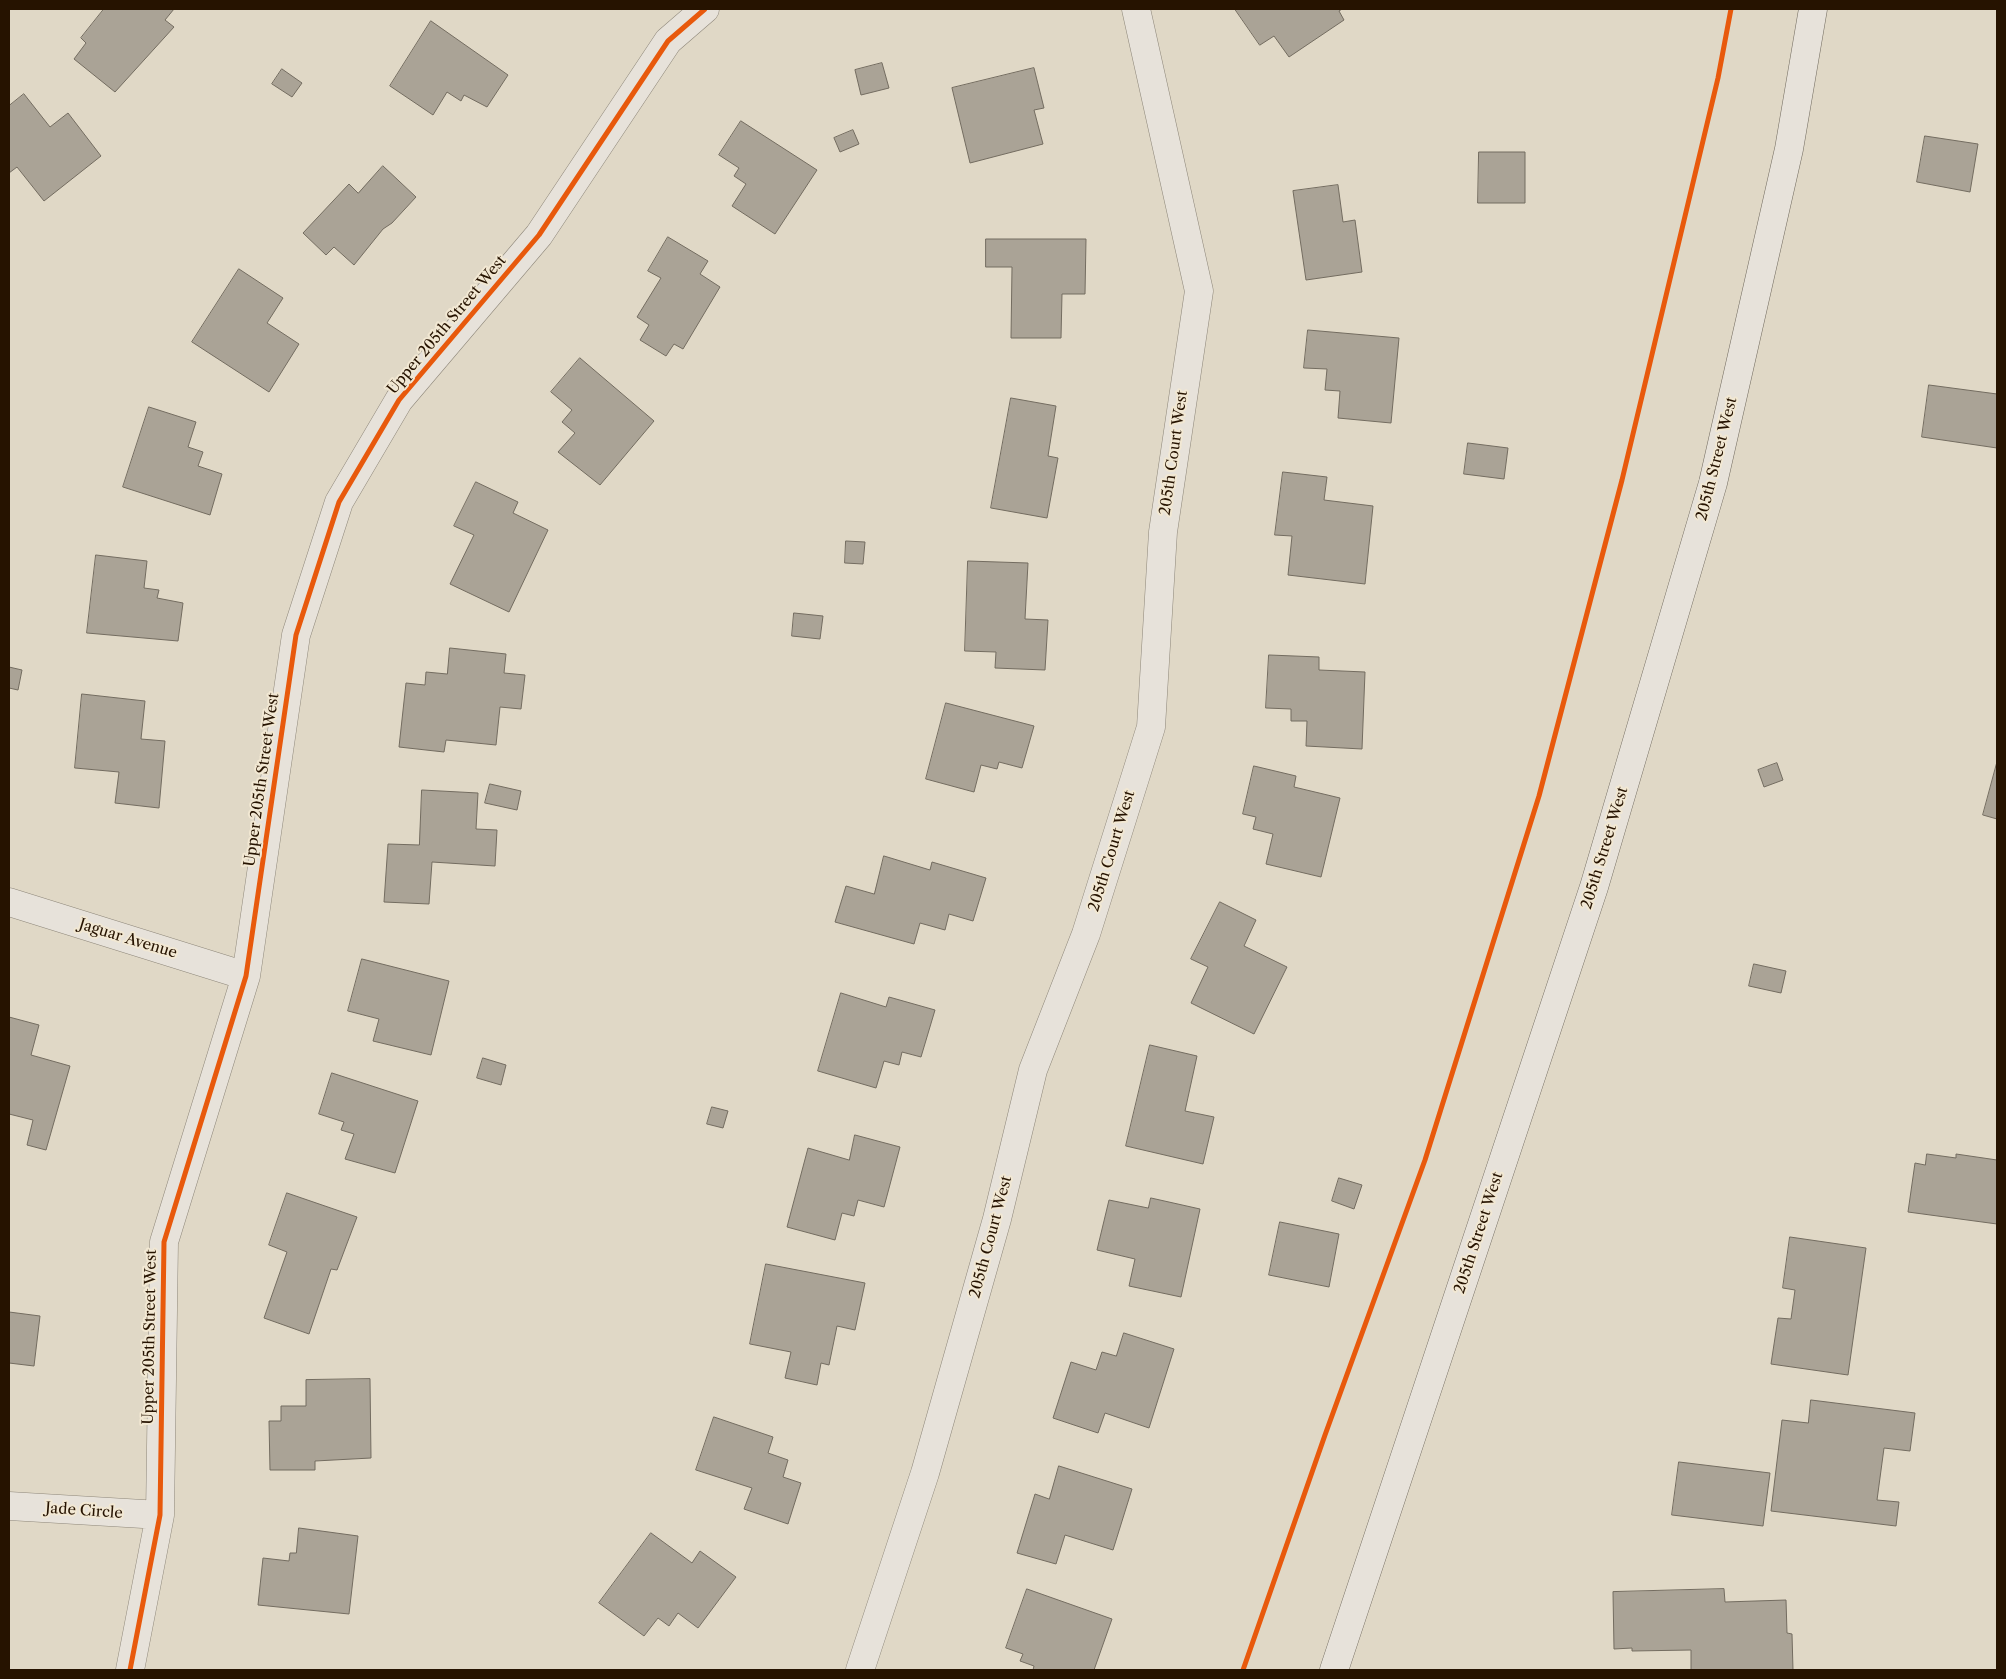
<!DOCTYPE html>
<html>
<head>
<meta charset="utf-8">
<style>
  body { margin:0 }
  #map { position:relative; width:2006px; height:1679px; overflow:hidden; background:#e0d8c6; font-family:"Libre Caslon Text",serif }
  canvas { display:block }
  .frame { position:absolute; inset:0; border:10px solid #261300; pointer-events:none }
</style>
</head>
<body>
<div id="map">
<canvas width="2006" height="1679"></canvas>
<div class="frame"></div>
</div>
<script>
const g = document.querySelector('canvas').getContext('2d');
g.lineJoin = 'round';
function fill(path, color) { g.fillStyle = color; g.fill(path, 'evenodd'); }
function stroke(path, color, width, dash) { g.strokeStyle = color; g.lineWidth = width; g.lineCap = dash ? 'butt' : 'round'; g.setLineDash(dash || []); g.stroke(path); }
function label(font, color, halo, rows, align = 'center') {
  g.font = font + ' "Libre Caslon Text",serif'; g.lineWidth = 4; g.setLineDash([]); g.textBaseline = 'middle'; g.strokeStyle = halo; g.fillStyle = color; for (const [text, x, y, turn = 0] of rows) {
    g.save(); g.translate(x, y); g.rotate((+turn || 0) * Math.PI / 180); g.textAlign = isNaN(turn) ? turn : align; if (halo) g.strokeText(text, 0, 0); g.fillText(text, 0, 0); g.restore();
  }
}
const building = new Path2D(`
  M104 9H174L165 20 174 27 115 92 74 59 86 43 81 38Z
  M1235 9H1342L1339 11 1344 20 1289 57 1274 36 1260 45Z
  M431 21 508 75 487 107 464 95 461 101 447 92 433 115 390 86Z
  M882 63 889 88 861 95 855 70Z
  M1034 68 1044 108 1034 110 1043 144 970 163 952 88Z
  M282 69 302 83 292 97 272 84Z
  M24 94 50 127 68 113 101 156 44 201 17 167 9 173V106Z
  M741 121 817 170 775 234 732 206 746 184 734 176 739 168 719 155Z
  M853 130 859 144 840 152 834 138Z
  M1925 136 1978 144 1970 192 1917 182Z
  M1479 152H1525V203H1478Z
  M383 166 416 197 392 223 383 229 354 265 334 247 326 255 303 233 349 184 358 193Z
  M1338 185 1343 222 1355 220 1362 272 1306 280 1293 191Z
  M668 237 708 261 700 274 720 287 683 349 674 344 666 356 640 340 649 325 637 317 661 278 648 271Z
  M986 239H1086L1085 294H1062L1061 338H1011L1012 267H986Z
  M239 269 283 298 267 323 299 344 269 392 192 342Z
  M1308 330 1399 338 1391 423 1338 418 1340 391 1325 390 1327 369 1304 368Z
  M580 358 654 421 600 485 558 452 575 433 562 422 572 410 551 392Z
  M1929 385 1997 394V448L1922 437Z
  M1011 398 1056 406 1048 456 1058 458 1047 518 991 508Z
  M149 407 196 422 188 447 203 452 198 466 222 474 210 515 123 487Z
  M1468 443 1508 448 1504 479 1464 474Z
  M1283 472 1327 477 1324 500 1373 506 1365 584 1288 575 1292 536 1275 535Z
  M476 482 518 502 513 513 548 530 509 612 450 584 474 535 454 526Z
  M846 541 865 542 863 564 845 563Z
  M96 555 147 561 144 588 159 590 157 598 183 603 178 641 87 633Z
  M968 561 1028 563 1025 619 1048 620 1045 670 995 668 996 652 965 651Z
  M794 613 823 616 820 639 792 636Z
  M450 648 506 654 504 673 525 675 521 709 500 707 496 745 446 740 444 752 399 747 406 683 425 685 426 672 447 674Z
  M1269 655 1319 657V670L1365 672 1362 749 1306 746 1307 721H1291V709L1266 708Z
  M9 667 22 670 18 690 9 688Z
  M82 694 145 701 141 739 165 741 159 808 115 803 119 772 75 768Z
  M946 703 1034 726 1022 768 999 762 997 769 981 765 974 792 926 779Z
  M1997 762V819L1983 815Z
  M1777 763 1783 780 1764 787 1758 770Z
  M1254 766 1296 776 1294 787 1340 798 1321 877 1266 864 1273 834 1253 829 1256 817 1243 814Z
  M490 784 521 791 517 810 485 803Z
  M422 790 478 793 476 829 497 830 495 866 432 862 429 904 384 902 388 844 419 845Z
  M884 856 930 870 932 862 986 878 973 921 949 914 945 930 920 923 914 944 835 922 846 886 874 894Z
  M1220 902 1256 920 1244 946 1287 967 1254 1034 1191 1003 1208 967 1191 959Z
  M362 959 449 981 431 1055 373 1041 379 1019 348 1011Z
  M1754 964 1786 971 1781 993 1749 986Z
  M841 993 886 1007 889 997 935 1010 921 1057 902 1052 899 1065 884 1061 876 1088 818 1071Z
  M9 1017 39 1025 31 1055 70 1066 46 1150 27 1145 33 1120 9 1114Z
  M1150 1045 1197 1056 1185 1111 1214 1117 1203 1164 1126 1146Z
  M483 1058 506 1065 501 1085 477 1078Z
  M332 1073 418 1101 395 1173 345 1159 354 1134 341 1130 344 1122 319 1114Z
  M712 1107 728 1111 723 1128 707 1124Z
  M855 1135 900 1147 884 1207 858 1200 854 1216 842 1213 835 1240 787 1227 808 1148 849 1160Z
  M1927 1154 1956 1158V1154L1997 1160V1224L1908 1212 1915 1163 1925 1165Z
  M1339 1178 1362 1185 1354 1209 1332 1201Z
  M287 1193 357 1217 337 1270 331 1269 309 1334 264 1318 287 1252 269 1245Z
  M1151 1198 1200 1209 1181 1297 1129 1286 1135 1259 1097 1250 1109 1200 1148 1208Z
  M1280 1222 1339 1234 1329 1287 1269 1275Z
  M1790 1237 1866 1248 1848 1375 1771 1364 1778 1318 1791 1319 1795 1290 1783 1288Z
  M766 1264 865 1283 855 1330 837 1326 829 1365 821 1363 817 1385 785 1378 791 1352 750 1344Z
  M9 1312 40 1316 34 1366 9 1363Z
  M1124 1333 1174 1349 1149 1428 1105 1413 1098 1433 1053 1418 1071 1362 1096 1370 1102 1352 1116 1356Z
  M370 1379 371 1458 315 1461V1470H270L269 1421H281V1406H306V1380Z
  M1811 1400 1915 1413 1910 1451 1884 1448 1877 1500 1899 1502 1896 1526 1771 1511 1782 1420 1808 1423Z
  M714 1417 773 1437 768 1453 788 1460 783 1477 801 1483 788 1524 744 1509 752 1488 696 1470Z
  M1679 1462 1770 1473 1763 1526 1672 1515Z
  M1059 1466 1132 1489 1113 1550 1065 1535 1056 1564 1017 1553 1035 1494 1049 1499Z
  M299 1528 358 1536 349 1614 258 1605 263 1558 289 1561 290 1553H296Z
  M651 1533 692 1563 700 1551 736 1577 698 1628 678 1613 669 1626 658 1618 644 1636 599 1603Z
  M1027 1589 1112 1619 1094 1670H1033L1034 1666 1020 1661 1023 1654 1006 1648Z
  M1724 1589 1725 1602 1786 1600 1787 1633 1792 1634 1793 1670H1691V1650L1632 1651V1648L1614 1649 1613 1592Z`);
const street = new Path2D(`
  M9 902 246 976
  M9 1506 160 1515
  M130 1670 160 1515 164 1242 246 976 296 635 339 502 399 400 539 235 668 41 705 9
  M860 1670 925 1473 997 1219 1033 1070 1086 934 1151 727 1163 532 1199 291 1136 9`);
const secondary = new Path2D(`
  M1334 1670 1594 887 1713 483 1789 149 1813 9`);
const cycleway = new Path2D(`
  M130 1670 160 1515 164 1242 246 976 296 635 339 502 399 400 539 235 668 41 705 9
  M1243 1670 1325 1435 1425 1160 1539 796 1622 480 1718 78 1731 9`);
const streetNames = [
  ["Upper 205th Street West",447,325,-50],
  ["205th Court West",1174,453,-82],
  ["205th Street West",1717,459,-76],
  ["Upper 205th Street West",262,780,-82],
  ["205th Street West",1605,848,-73],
  ["205th Court West",1112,851,-73],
  ["Jaguar Avenue",128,939,17],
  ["205th Street West",1479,1233,-72],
  ["205th Court West",991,1237,-75],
  ["Upper 205th Street West",150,1337,-89],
  ["Jade Circle",84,1511,4]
];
fill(building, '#aaa396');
stroke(building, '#736c60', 1);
stroke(street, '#8e877a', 29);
stroke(secondary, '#736c60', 29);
stroke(street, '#e7e2da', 28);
stroke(secondary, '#e7e2da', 28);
stroke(cycleway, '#e8590c', 5);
label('15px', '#261300', '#f2e8d3', streetNames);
</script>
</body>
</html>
